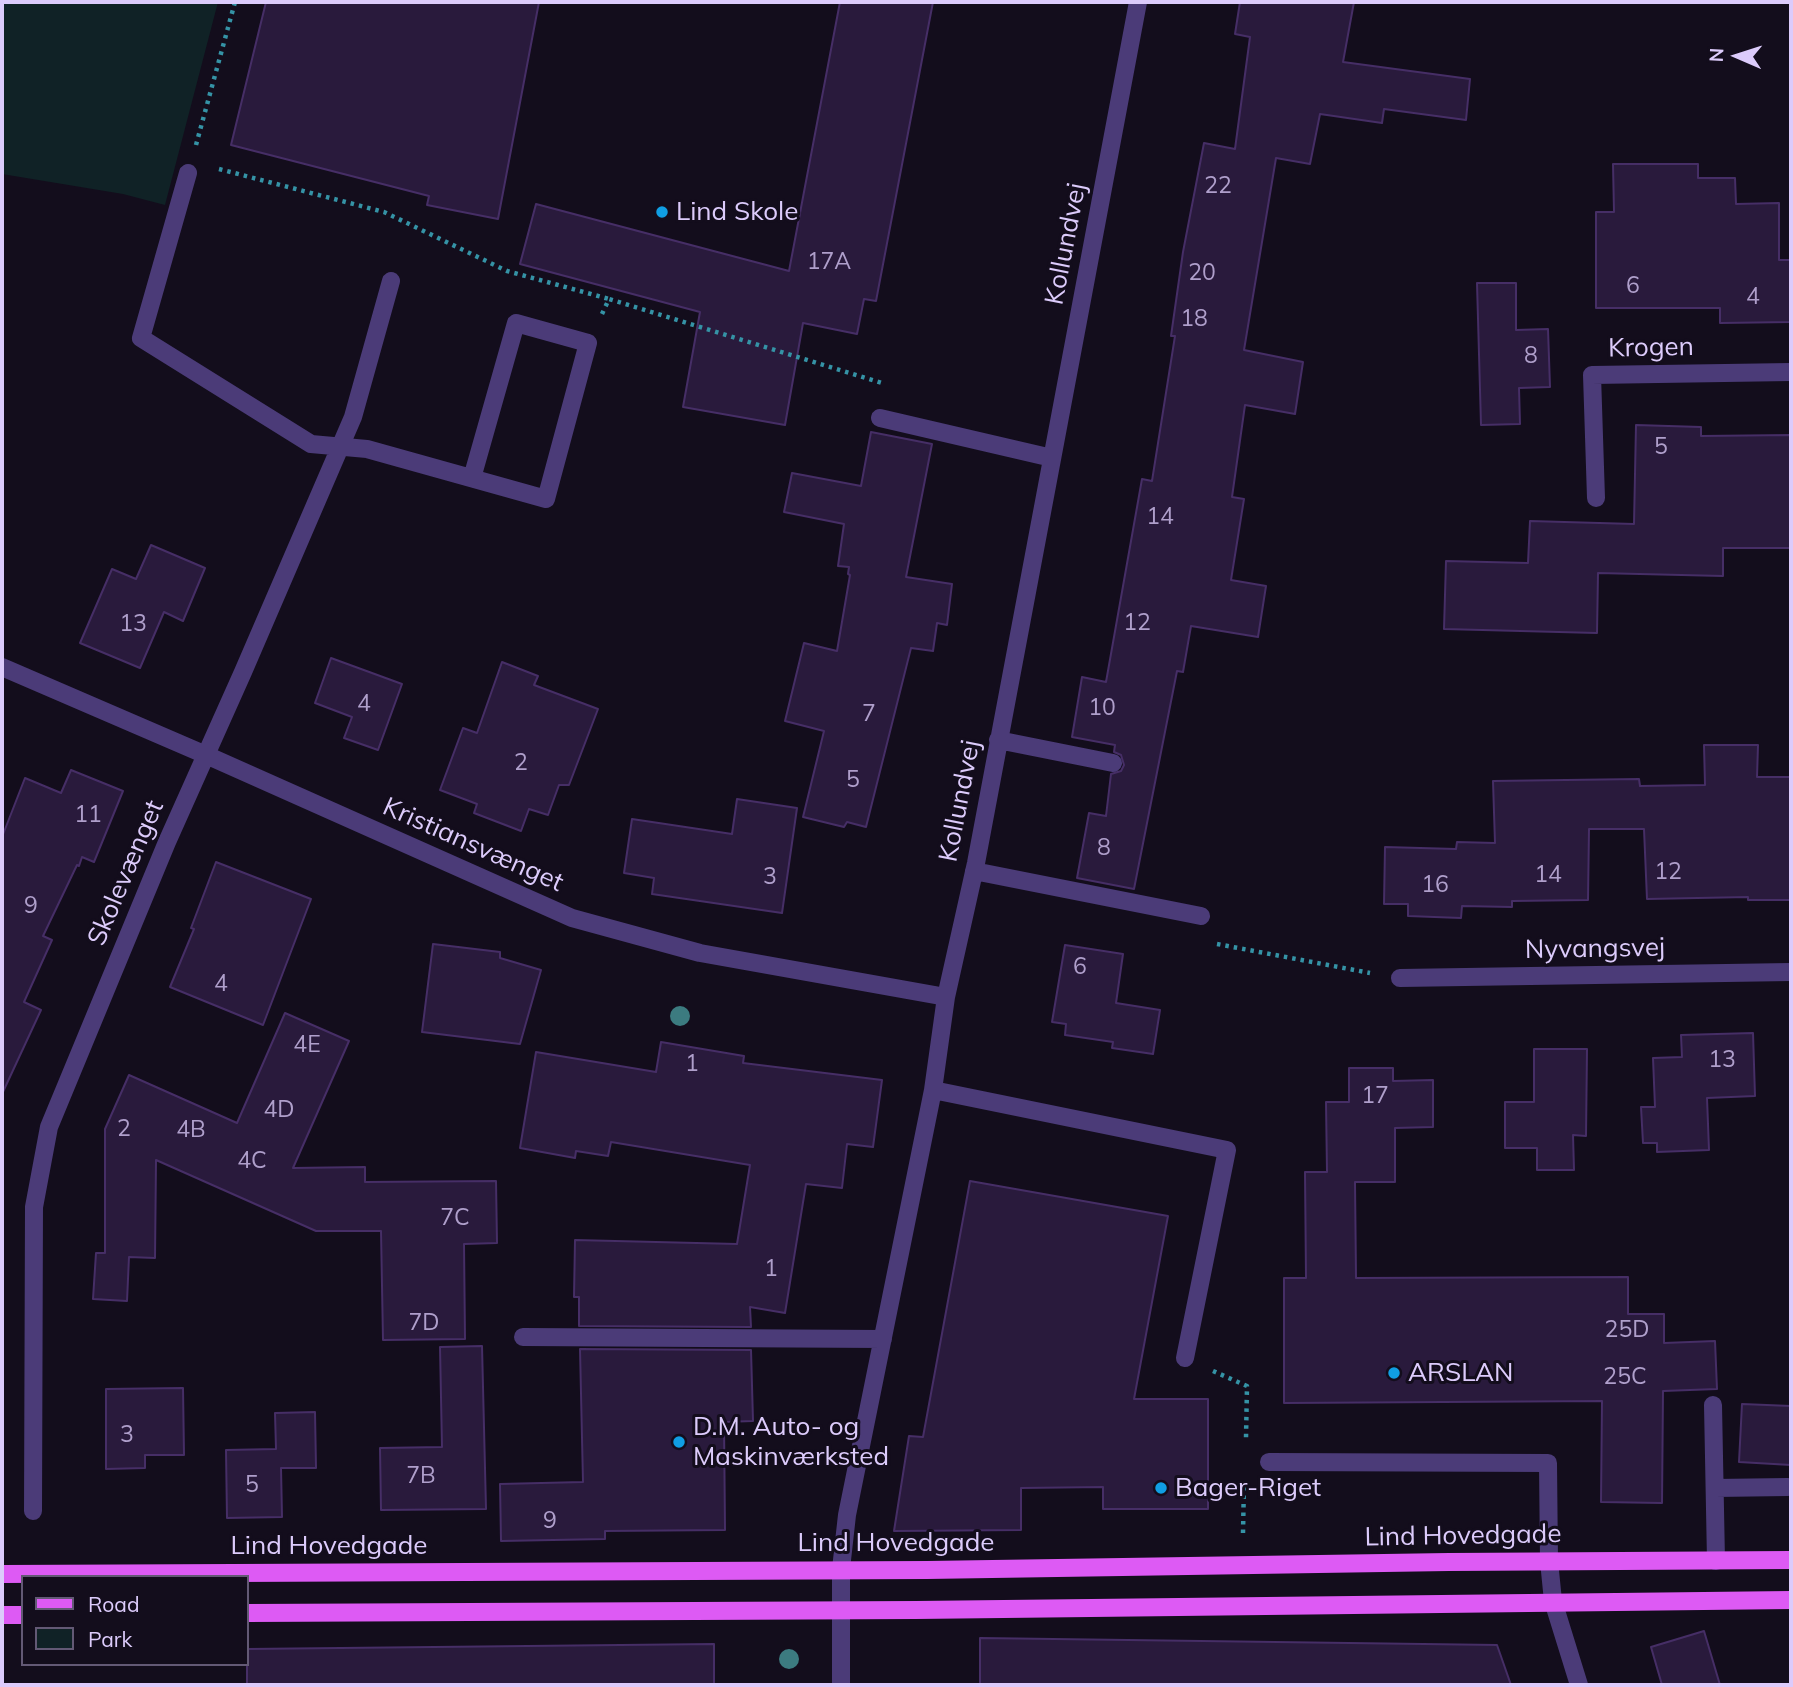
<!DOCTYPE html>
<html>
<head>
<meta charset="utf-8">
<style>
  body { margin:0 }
  #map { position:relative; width:1793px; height:1687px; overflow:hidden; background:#130d1c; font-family:Mulish,sans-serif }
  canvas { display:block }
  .frame { position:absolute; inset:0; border:4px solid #dccbfb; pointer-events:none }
  .legend { position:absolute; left:21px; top:1575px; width:228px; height:91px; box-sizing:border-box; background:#130d1c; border:2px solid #635975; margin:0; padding:9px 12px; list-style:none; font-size:21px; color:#dccbfb }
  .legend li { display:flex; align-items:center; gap:14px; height:35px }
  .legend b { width:35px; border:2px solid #635975 }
  .north { position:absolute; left:1702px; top:21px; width:70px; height:70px; -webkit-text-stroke:5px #130d1c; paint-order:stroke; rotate:273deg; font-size:19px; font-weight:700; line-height:28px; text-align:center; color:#dccbfb }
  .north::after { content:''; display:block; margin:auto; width:24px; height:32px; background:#dccbfb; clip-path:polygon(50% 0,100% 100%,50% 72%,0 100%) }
</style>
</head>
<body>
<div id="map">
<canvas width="1793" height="1687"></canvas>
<div class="frame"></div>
<ul class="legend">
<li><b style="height:9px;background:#dd5af4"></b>Road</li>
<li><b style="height:19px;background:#102226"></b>Park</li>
</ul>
<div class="north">N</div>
</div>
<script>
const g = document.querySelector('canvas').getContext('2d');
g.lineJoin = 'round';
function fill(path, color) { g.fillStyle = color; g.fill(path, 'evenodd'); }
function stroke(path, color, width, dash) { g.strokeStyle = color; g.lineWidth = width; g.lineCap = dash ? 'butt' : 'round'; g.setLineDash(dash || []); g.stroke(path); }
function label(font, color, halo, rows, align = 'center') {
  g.font = font + ' Mulish,sans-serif'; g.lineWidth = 6; g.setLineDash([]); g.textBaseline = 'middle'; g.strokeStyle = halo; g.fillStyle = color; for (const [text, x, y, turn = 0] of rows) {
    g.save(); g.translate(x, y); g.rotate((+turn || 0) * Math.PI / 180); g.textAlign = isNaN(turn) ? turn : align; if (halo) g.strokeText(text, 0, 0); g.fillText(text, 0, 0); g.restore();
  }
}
const green = new Path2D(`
  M2 2H218L165 205 123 194 2 174Z`);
const building = new Path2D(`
  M266 2H539L498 219 427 205 429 196 231 145Z
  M840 2H933L876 301 864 299 857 334 803 323 785 425 683 407 700 312 520 264 536 204 789 271Z
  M1240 2H1354L1343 62 1470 79 1466 120 1384 109 1382 123 1320 114 1310 164 1276 158 1244 350 1303 362 1295 414 1245 405 1232 497 1244 499 1231 580 1266 586 1258 637 1191 626 1183 672 1177 671 1134 889 1077 878 1089 813 1106 816 1111 774 1121 771 1124 765 1121 755 1114 752 1115 745 1072 737 1082 677 1106 682 1142 479 1152 481 1175 336H1171L1183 252 1204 143 1235 149 1250 37 1235 34Z
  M1613 164H1698V178H1735L1736 204 1779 203V260H1791V322L1720 323V308H1596V212H1614Z
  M1477 283H1516V330L1548 329 1550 387 1519 388 1520 424 1481 425Z
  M1636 425 1701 427V436L1791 435V548H1723V576L1598 573 1597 633 1444 629 1446 561 1528 563 1530 521 1634 524Z
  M871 432 932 444 906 577 952 584 947 625 937 623 933 651 911 648 866 827 847 822 844 827 803 817 824 731 785 721 804 643 837 651 850 575 848 574 849 567 838 566 844 524 784 512 792 473 861 486Z
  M151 545 205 568 183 621 164 612 140 668 80 643 112 569 136 579Z
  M331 658 402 684 378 750 344 738 352 717 315 703Z
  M502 662 538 676 534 685 598 709 569 785H559L548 815 529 809 521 831 474 813 477 804 440 790 463 728 477 733Z
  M1704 745H1758L1757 777H1791V900H1748V897L1647 899 1644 829H1589L1588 900 1512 901V907L1462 906 1461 918 1408 916V904H1384L1385 847 1456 849 1457 842 1495 843 1493 781 1639 779 1640 786 1705 785Z
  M71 770 123 791 94 862 82 857 79 866 77 865 43 936 52 940 24 1002 41 1010 2 1094V837L25 778 61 793Z
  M737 799 797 808 782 913 652 894 654 878 624 873 632 819 732 834Z
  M216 862 311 899 263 1025 170 987 194 929 191 928Z
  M433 944 500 952V958L541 970 520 1044 422 1032Z
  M1065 945 1123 954 1116 1003 1160 1010 1153 1054 1112 1048 1113 1042 1065 1035 1066 1024 1052 1022Z
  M285 1013 349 1041 293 1168 365 1167V1182L496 1181 497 1243 464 1244 465 1339 383 1340 381 1231H316L156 1160 155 1258 129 1257 127 1301 93 1299 96 1253H105V1129L129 1075 237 1123Z
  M1753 1033 1755 1096 1707 1098 1709 1150 1657 1152V1143H1643L1641 1107H1655L1653 1058 1682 1057 1681 1035Z
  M661 1042 744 1056 743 1063 882 1080 873 1147 847 1144 842 1188 806 1184 785 1313 750 1307 751 1327 579 1326V1297H574L575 1240 737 1244 750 1165 611 1142 608 1156 576 1151 575 1158 520 1148 536 1052 656 1072Z
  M1534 1049H1587L1586 1136 1573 1135 1574 1170H1537V1148H1505V1102H1534Z
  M1349 1068H1393V1081L1433 1080V1127L1395 1128V1182H1355L1356 1278 1628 1277V1314H1664V1343L1715 1341 1717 1389 1663 1391 1662 1503 1601 1502 1602 1401 1284 1403V1278H1306L1305 1172H1327L1326 1102H1349Z
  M970 1181 1168 1216 1134 1399H1208V1509H1103V1487L1021 1488V1530L894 1531 909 1436 923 1437Z
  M482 1346 486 1509 381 1510 380 1448 442 1447 440 1347Z
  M580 1349 751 1350 753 1421 724 1422 725 1530 605 1531V1539L501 1541 500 1484 583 1482Z
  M183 1388 184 1455H145V1468L106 1469V1389Z
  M1742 1404 1791 1406V1465L1739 1462Z
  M315 1412 316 1468H281L282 1517 227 1518 226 1450 276 1449 275 1413Z
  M1704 1631 1720 1685H1662L1651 1647Z
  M980 1638 1497 1645 1511 1685H980Z
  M714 1644V1685H247V1649Z`);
const path = new Path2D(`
  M196 145 235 2
  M219 169 384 212 507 271 609 299
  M602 314 609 299 885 384
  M1217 944 1370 973
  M1213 1371 1247 1386 1246 1438
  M1243 1533 1244 1482`);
const minor = new Path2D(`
  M188 173 141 338 311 444 367 449 546 499 588 343 516 323 472 478
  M880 418 1052 458
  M1596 498 1592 375 1791 372
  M2 667 206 755 572 918 700 953 946 997
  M998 740 1113 763
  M974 871 1201 916
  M1400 978 1791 972
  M933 1090 1227 1150 1185 1358
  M523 1337 883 1339
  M1713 1405 1716 1561
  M1269 1462 1548 1463 1549 1561 1553 1601 1579 1685
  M1715 1488 1788 1487
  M33 1511 34 1207 49 1127 167 842 243 672 353 417 391 281
  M841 1685V1569L847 1515 933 1090 946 997 976 863 1138 2`);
const major = new Path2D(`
  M2 1574 927 1570 1449 1562 1791 1560
  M247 1613 916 1610 1791 1600
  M2 1615H23`);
const trees = [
  [680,1016],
  [789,1659]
];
const markers = [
  [662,212,7,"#109ee3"],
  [1394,1373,7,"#109ee3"],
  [679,1442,7,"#109ee3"],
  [1161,1488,7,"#109ee3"]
];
const numberNames = [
  ["22",1218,186],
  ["17A",829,262],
  ["20",1202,273],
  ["6",1633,286],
  ["4",1753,297],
  ["18",1194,319],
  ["8",1531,356],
  ["5",1661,447],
  ["14",1160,517],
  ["12",1137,623],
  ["13",133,624],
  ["4",364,704],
  ["10",1102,708],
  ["7",869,714],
  ["2",521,763],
  ["5",853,780],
  ["11",88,815],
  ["8",1104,848],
  ["12",1668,872],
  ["14",1548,875],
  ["3",770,877],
  ["16",1435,885],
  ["9",31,906],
  ["6",1080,967],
  ["4",221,984],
  ["4E",307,1045],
  ["13",1722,1060],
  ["1",692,1064],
  ["17",1375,1096],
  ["4D",279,1110],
  ["2",124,1129],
  ["4B",191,1130],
  ["4C",252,1161],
  ["7C",455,1218],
  ["1",771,1269],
  ["7D",424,1323],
  ["25D",1627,1330],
  ["25C",1625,1377],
  ["3",127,1435],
  ["7B",421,1476],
  ["5",252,1485],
  ["9",550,1521]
];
const poiNames = [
  ["Lind Skole",676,212],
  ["ARSLAN",1408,1373],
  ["D.M. Auto- og",693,1427],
  ["Maskinværksted",693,1457],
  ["Bager-Riget",1175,1488]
];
const streetNames = [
  ["Kollundvej",1066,244,-79],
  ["Krogen",1651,348,-1],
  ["Kollundvej",960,801,-79],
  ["Kristiansvænget",473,845,24],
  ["Skolevænget",126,873,-67],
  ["Nyvangsvej",1595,949,-1],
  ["Lind Hovedgade",1463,1536,-1],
  ["Lind Hovedgade",896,1543],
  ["Lind Hovedgade",329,1546]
];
fill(green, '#102226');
fill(building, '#291a3c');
stroke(building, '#462e66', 2);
stroke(path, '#3593a6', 4.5, [3.5, 5]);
stroke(minor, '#4b3b78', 18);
stroke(major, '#dd5af4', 18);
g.fillStyle = '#3c7b80';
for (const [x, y] of trees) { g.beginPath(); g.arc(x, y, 10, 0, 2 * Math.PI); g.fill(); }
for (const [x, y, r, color] of markers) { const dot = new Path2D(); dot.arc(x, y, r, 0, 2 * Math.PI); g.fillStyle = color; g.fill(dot); stroke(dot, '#130d1c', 2.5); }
label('23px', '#af9fcb', null, numberNames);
label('26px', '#dccbfb', '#130d1c', poiNames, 'left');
label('26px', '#dccbfb', '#130d1c', streetNames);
</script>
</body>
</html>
